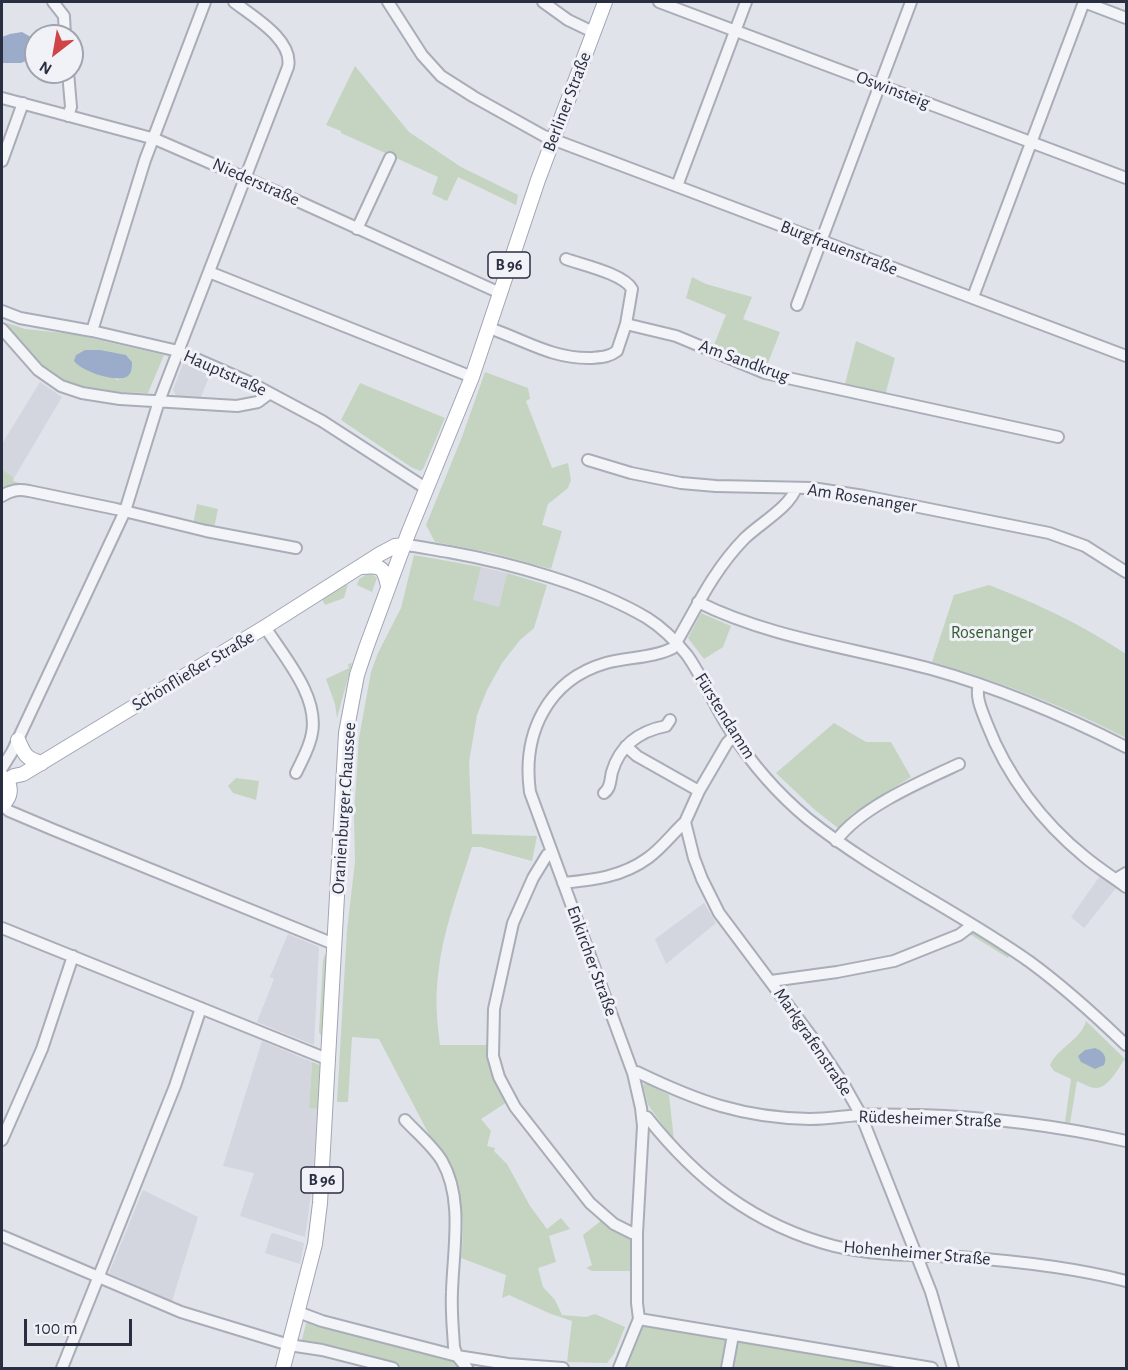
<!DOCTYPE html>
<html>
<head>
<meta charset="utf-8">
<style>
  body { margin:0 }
  #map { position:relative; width:1128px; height:1370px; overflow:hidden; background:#e0e3ea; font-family:"Alegreya Sans",sans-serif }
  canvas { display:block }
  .frame { position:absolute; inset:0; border:3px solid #292e41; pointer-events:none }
  .north { position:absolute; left:24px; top:24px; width:60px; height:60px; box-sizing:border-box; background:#f0f2f7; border:2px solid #a0a4ae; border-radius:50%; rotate:211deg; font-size:16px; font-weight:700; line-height:24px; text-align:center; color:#292e41 }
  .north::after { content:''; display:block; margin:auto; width:21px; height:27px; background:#d04447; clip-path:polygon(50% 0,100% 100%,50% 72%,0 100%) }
  .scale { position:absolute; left:24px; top:1319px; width:108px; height:27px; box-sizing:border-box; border:3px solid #292e41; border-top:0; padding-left:8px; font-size:18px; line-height:21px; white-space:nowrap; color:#292e41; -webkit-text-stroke:4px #f0f2f7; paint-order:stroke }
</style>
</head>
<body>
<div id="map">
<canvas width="1128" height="1370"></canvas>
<div class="frame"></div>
<div class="north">N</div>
<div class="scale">100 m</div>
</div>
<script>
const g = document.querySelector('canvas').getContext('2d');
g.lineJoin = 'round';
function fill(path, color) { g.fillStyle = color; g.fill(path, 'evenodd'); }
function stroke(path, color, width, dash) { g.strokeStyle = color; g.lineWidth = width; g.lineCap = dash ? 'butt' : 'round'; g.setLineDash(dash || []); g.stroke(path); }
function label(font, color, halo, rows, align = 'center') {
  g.font = font + ' "Alegreya Sans",sans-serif'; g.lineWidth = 6; g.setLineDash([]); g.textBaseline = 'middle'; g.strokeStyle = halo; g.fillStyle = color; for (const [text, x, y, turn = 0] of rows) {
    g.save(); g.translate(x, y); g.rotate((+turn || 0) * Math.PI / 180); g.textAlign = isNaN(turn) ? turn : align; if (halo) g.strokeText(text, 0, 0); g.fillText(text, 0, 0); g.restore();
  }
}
const built = new Path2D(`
  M184 361 211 372 201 397 176 396 173 390Z
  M40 382 62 397 14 478 2 469V444Z
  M481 567 507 573 499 607 473 601Z
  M1100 876 1116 888 1084 928 1071 917Z
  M704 903 716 923 666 964 655 939Z
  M288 934 319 947 314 1045 257 1022 274 979 270 977Z
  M262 1041 312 1062 309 1108 318 1109 312 1186 305 1237 240 1216 254 1173 223 1166Z
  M143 1190 198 1217 172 1301 109 1273Z
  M273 1233 304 1243 300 1264 265 1253 271 1234Z`);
const green = new Path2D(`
  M355 66 409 132 461 167 518 195 516 205 458 177 447 201 432 194 438 177 341 133V131L326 125Z
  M692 277 706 284 752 297 743 319 780 332 768 363 761 366 713 347 726 315 686 298Z
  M7 323 25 329 73 334 164 355 148 393C125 392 95 393 73 385 46 374 25 346 6 325ZM80 353 126 355 132 362C132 373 128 376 117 380L76 355Z
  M856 341 895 358 885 396 844 388Z
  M485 372 528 388 530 399 526 401 552 468 568 463 571 480 568 488 548 504 542 525 562 531 551 569 493 553 435 542 426 525 462 437Z
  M360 383 445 418 423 469 420 471 411 467 341 420Z
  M2 469 14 478 13 481 19 483 2 489Z
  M197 504 218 509 214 528 193 525Z
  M414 555 481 567 473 600 499 607 507 573 547 585 534 628 520 640 502 663 487 690 477 715 469 762 472 834 537 836 532 861 481 847H472C459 889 442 932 438 976 435 999 437 1022 440 1045H488L495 1080 507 1102 481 1119 491 1131 487 1146 495 1148 494 1151 507 1164 530 1206 547 1229 561 1218 570 1229 549 1236 556 1262 538 1268 543 1287 555 1300 562 1315 586 1317 595 1314 625 1327 614 1354 607 1363 567 1362 572 1321 551 1314 509 1295 502 1298 506 1275 461 1258C464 1234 464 1209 456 1186L379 1039 352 1037 348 1102H337L347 930 355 862 354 815 359 738 371 672 378 653 401 608Z
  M367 574H372L377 578 372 592 357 585 359 579Z
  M348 584 344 598 325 605 322 599Z
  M989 585C1040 605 1081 624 1126 654V738C1064 706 1000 681 932 662L954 595Z
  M701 613 731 626 723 647 704 659 688 638Z
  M352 663 337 718 335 704 326 679 349 668 348 664Z
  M834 723 866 742H891L911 777 852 814 838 828 815 810 776 773Z
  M236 778 259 781 256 800 233 793 228 786Z
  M973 932 1010 954 1008 958 968 933Z
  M329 949 326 1044 319 1032 323 961 324 957Z
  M1086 1021 1126 1060V1062L1124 1060C1118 1069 1108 1088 1096 1088 1089 1088 1082 1083 1077 1081L1070 1123 1065 1122 1071 1079 1054 1071 1050 1065C1058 1047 1081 1040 1086 1021Z
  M312 1062 320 1065 318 1109 309 1108Z
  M646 1083 669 1095 674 1140 648 1105 643 1085Z
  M602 1220 630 1239V1271H592L586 1268 592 1265 583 1235Z
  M307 1320 452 1359 458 1362 461 1368H402L301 1343Z
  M642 1324 724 1337 728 1340 725 1368H624Z
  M738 1340 910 1368H730L734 1343Z`);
const water = new Path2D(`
  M22 32 36 40V51L33 58 21 63H2V37L10 34Z
  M85 350H100L126 355 132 362C132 367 132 372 128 376 118 384 81 371 74 361L76 355Z
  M1095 1048C1103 1051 1108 1057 1104 1065L1095 1069 1081 1062 1078 1056 1085 1050Z`);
const minor = new Path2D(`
  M53 2 64 16 65 36
  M388 2 422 55 441 76 474 97 544 136 1126 356
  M543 2 568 20 593 32
  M659 2 1126 178
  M1084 2 1126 18
  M68 72 71 107 68 116
  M2 98 155 139 291 198 500 293
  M2 161 23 103
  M677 186 746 2
  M357 229 390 158
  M209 272 472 377
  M973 297 1084 2
  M797 305 911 2
  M2 311 20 318 92 331 178 351 249 382 322 421 427 489
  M626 324 676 336 765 373 1058 437
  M489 328C525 340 552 359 591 358 602 357 609 357 617 351L626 324 632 289C624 274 583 265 566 259
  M2 329 38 370 61 386 82 393 120 399 237 406 258 402 270 393
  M92 331 145 160 205 2
  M588 460 631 473 681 483 716 486 812 488 864 496 1049 533 1085 546 1126 572
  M2 496C11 490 18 489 29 491L116 509 206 531 296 548
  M404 545C419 546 434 550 449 552 511 563 593 586 647 618 663 628 675 640 687 655 704 679 714 706 730 730 751 763 778 794 808 819 877 874 958 911 1030 962 1064 987 1096 1016 1126 1045
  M698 602C770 638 854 648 931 669 999 688 1063 715 1126 747
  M265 627C284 657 319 696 312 733 310 747 302 760 296 773
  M979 684C975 697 982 711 987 724 1007 776 1042 822 1085 857 1098 868 1113 877 1126 887
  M734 736 727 743 699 791 685 822 694 858 702 879 719 913 814 1040 844 1085 861 1115 931 1292 953 1368
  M626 746 637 756 699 791
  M2 768 12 752 125 511 159 401 288 67C294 40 252 16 234 2
  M604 793C611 788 610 780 612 772 620 745 640 731 666 726L670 720
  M2 805 9 811 54 830 329 942 335 943
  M836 841C859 808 922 781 959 764
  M551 853 547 855 533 878 513 923 494 1009 493 1056 499 1077 515 1107 590 1203 614 1224 632 1233H637
  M1116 879 1126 873
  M563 883C593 880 622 877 648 858 662 848 672 834 685 822
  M2 928 322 1057H329
  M771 981 837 972 894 961 959 935 971 926
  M633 1073 637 1072C697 1101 743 1118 810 1119 827 1119 844 1116 860 1115 880 1114 900 1115 919 1115 989 1117 1059 1126 1126 1141
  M642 1117H647C697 1180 754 1225 834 1246 875 1256 918 1255 960 1257 1016 1261 1072 1267 1126 1281
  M405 1120C417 1133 433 1146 442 1161 464 1199 453 1251 452 1292 451 1311 453 1329 454 1347L457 1356 467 1368
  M2 1140 42 1049 73 956
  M2 1236 181 1312 289 1345 322 1350 393 1368
  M298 1312 322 1321 457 1356 508 1364 563 1368
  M639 1319 932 1368
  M62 1368 175 1086 201 1008
  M619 1368 639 1319 637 1303V1233L643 1126 641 1108 633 1073 530 792C522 734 547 680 606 663 628 657 653 658 673 648 696 609 712 572 744 539 759 524 790 507 796 488
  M727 1368 733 1335`);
const major = new Path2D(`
  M361 567C381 565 384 567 388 586
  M18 740C25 755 25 758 42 763
  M2 777C13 784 12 797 2 805
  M7 780 14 776 23 774 265 627 380 554 395 546 404 545
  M283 1368 315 1244 320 1203 346 733 357 675 366 648 408 534 472 377 538 180 605 2`);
const shields = [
  [509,265,42],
  [322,1180,42]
];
const shieldNames = [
  ["B 96",509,265],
  ["B 96",322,1180]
];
const streetNames = [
  ["Oswinsteig",893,90,21],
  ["Berliner Straße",567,102,-69],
  ["Niederstraße",256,182,24],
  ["Burgfrauenstraße",839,248,21],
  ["Am Sandkrug",744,361,20],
  ["Hauptstraße",225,373,24],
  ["Am Rosenanger",862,498,9],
  ["Schönfließer Straße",193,671,-31],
  ["Fürstendamm",725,716,58],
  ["Oranienburger Chaussee",344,808,-86],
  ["Enkircher Straße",592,961,70],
  ["Markgrafenstraße",813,1042,56],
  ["Rüdesheimer Straße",930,1119,2],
  ["Hohenheimer Straße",917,1253,5]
];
const parkNames = [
  ["Rosenanger",992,633]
];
fill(built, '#d3d5df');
fill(green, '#c4d4c1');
fill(water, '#9bacca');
stroke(minor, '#a9adb7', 14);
stroke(major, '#a0a5b5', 16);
stroke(minor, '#f3f4f8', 10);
stroke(major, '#fff', 14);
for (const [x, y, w] of shields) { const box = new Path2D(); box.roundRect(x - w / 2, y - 13, w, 26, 4.5); g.fillStyle = '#f0f2f7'; g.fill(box); stroke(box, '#292e41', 1.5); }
label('bold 16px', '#292e41', null, shieldNames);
label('18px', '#292e41', '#f0f2f7', streetNames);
label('18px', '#385d36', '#f0f2f7', parkNames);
</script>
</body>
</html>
